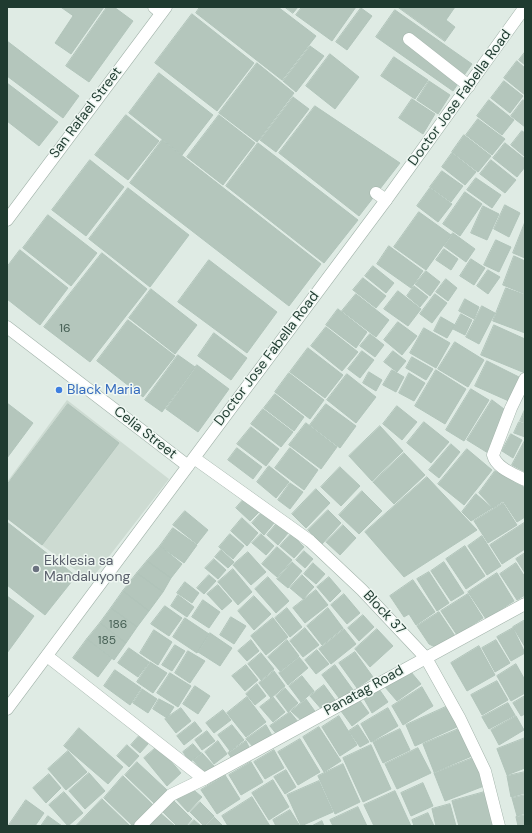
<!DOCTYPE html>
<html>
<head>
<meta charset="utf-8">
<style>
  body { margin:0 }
  #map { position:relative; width:532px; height:833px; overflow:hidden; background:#dfebe4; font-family:"DM Sans",sans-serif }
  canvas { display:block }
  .frame { position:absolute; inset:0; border:8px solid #1f3b30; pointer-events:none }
</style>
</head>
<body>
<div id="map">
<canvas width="532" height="833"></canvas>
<div class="frame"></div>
</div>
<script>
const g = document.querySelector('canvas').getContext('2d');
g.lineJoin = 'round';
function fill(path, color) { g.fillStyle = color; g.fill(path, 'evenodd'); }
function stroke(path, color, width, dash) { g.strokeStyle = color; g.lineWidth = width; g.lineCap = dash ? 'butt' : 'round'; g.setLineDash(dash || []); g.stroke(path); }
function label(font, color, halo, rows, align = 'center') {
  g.font = font + ' "DM Sans",sans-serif'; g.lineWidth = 3; g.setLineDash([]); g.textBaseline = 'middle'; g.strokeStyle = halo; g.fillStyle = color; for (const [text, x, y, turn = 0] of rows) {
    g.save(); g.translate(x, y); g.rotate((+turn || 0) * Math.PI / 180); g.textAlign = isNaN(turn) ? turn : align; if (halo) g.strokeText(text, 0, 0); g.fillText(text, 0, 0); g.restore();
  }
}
const built = new Path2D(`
  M67 400 169 479 90 581 7 519V482Z`);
const building = new Path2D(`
  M61 7H104L71 54 55 43 73 16Z
  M107 7H114L133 21 89 82 66 66Z
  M200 7H278L316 36 282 80 196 13Z
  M285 7H298L293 13Z
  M302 7H356L332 41 296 15Z
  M398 7H455L446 20 455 27 445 41Z
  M361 8 372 16 347 50 336 42Z
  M395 10 472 64 453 91 376 37Z
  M192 14 254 63 217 111 155 63Z
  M7 41 79 96 63 118 7 76Z
  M310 46 324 56 296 92 283 81Z
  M525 52V65L519 60Z
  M330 54 359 77 335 109 306 86Z
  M394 57 428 80 415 99 381 76Z
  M517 61 525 68V95L504 78Z
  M257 63 294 93 257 142 219 113Z
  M159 73 213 115 182 155 129 113Z
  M429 81 450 95 438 114 417 100Z
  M504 81 523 96 510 113 491 98Z
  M7 83 58 122 39 146 7 121Z
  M293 97 309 109 276 152 260 140Z
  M412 99 435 114 423 134 399 118Z
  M489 100 514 120 502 135 477 116Z
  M523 100 525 101V127L511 116Z
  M315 106 400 163 359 216 279 153Z
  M126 115 159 141 128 180 95 155Z
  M219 115 255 143 223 185 187 157Z
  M478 119 505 139 492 155 466 135Z
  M522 131 525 133 524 156 511 145Z
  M464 135 491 156 478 172 452 152Z
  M162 140 321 264 289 306 130 183Z
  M258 143 358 220 324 263 226 186Z
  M505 143 525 159V167L517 177 493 158Z
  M452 153 476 172 465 185 442 167Z
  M90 160 124 187 86 236 52 210Z
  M491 160 516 180 505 193 480 174Z
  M442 171 463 186 451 202 430 187Z
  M476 178 501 195 492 208 467 190Z
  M128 188 189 235 150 287 89 239Z
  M430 188 452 204 438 222 417 206Z
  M465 192 482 204 460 236 443 224Z
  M505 205 520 213 509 237 494 229Z
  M483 206 499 214 487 240 471 233Z
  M419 212 451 235 426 270 394 247Z
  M48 215 97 253 71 286 23 248Z
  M525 222V258L513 253Z
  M453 233 475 249 466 262 444 246Z
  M496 240 511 247 499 272 484 265Z
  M389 246 423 271 411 288 377 264Z
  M444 249 458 259 451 270 436 260Z
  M20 250 68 288 40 325 7 299V267Z
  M102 253 147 289 90 362 44 327Z
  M514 256 525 261V294L503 285Z
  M471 259 485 268 474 285 460 276Z
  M209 260 277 312 247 353 178 302Z
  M373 266 394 283 386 293 365 276Z
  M488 270 500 277 488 294 477 286Z
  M426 271 440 282 430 296 415 284Z
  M363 278 386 296 376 308 353 290Z
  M446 279 457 288 448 301 436 292Z
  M414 286 428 297 420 307 407 296Z
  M506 288 525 295V333L493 321Z
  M151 289 197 325 175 354 129 318Z
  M398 291 421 309 408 326 384 309Z
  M356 294 389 320 376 337 342 311Z
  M435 294 447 303 432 323 420 314Z
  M465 299 479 307 474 319 459 311Z
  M482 306 495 313 479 344 466 337Z
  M338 309 367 332 356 348 326 325Z
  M461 314 472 320 465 335 453 329Z
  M441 317 455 325 447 338 434 331Z
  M128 320 175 356 143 397 97 361Z
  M398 322 417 336 402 355 384 340Z
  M494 325 525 339V373L481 355Z
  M326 327 358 352 342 371 311 346Z
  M424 328 450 343 436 368 410 353Z
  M214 333 247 358 231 380 198 356Z
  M370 334 384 345 375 357 360 346Z
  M455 342 484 360 468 387 438 369Z
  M308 348 343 375 325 398 290 372Z
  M362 351 374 360 360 378 348 369Z
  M393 351 406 361 397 372 384 362Z
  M178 355 195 367 162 412 145 400Z
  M412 357 433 369 426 380 406 368Z
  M487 361 523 379 511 402 475 386Z
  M197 365 229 389 198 432 166 409Z
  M392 370 404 377 396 392 383 385Z
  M436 370 466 389 445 424 415 406Z
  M369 372 382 380 376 391 363 383Z
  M289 373 324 400 310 419 275 392Z
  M409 373 425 383 414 401 399 393Z
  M347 374 376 397 356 423 327 400Z
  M471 389 489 400 464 441 446 430Z
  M275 394 304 417 294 431 264 408Z
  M492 400 508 412 488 453 467 440Z
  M7 403 33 423 7 458Z
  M68 404 119 443 42 545 7 518V485Z
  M326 404 356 426 340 448 310 425Z
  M397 406 417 422 402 440 383 424Z
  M263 409 293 432 281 447 251 424Z
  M525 409V423L520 421Z
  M424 422 449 442 431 463 407 443Z
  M519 422 525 424V437L514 433Z
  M306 423 337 447 321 469 289 445Z
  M380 426 403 451 372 481 349 456Z
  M251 427 279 449 266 466 237 444Z
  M511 434 522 440 513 458 502 451Z
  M525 440V472L512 465Z
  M451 444 460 452 439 478 429 470Z
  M237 448 262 467 253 479 228 460Z
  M290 448 318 470 304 490 275 468Z
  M467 449 492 470 464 505 438 484Z
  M404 453 425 475 394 504 373 482Z
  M269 466 289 482 276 498 257 482Z
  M340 467 360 486 341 506 321 487Z
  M495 471 525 488V517L517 522 503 501 493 508 479 493Z
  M427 477 477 530 404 577 365 532Z
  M290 483 303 492 290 509 278 500Z
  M316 489 330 503 306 528 292 514Z
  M362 491 382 511 359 534 339 515Z
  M476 494 492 508 471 521 462 512Z
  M243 500 260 511 250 521 236 508Z
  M503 503 517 525 488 543 474 521Z
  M328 510 341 523 322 544 308 530Z
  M185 511 208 530 197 544 173 525Z
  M263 511 275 522 264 535 252 523Z
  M242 518 258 533 247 546 231 531Z
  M7 522 76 576 45 615 7 585Z
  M278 522 289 532 278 545 267 535Z
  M524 523 525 549 502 564 490 545Z
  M343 525 356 538 340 555 326 542Z
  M173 528 197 545 184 563 160 546Z
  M230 534 244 546 233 559 219 547Z
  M261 534 274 546 266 555 252 543Z
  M291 534 304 547 294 558 280 546Z
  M482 536 501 566 487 575 468 546Z
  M160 546 182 564 171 578 147 561Z
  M465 546 485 576 466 589 446 559Z
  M277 547 292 560 277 577 262 564Z
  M221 550 234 562 228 568 215 557Z
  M304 551 313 559 305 568 296 560Z
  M248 552 266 572 251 585 233 565Z
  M525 553V573L516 559Z
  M214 559 226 570 218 579 205 568Z
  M147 561 171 578 163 592 137 573Z
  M292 562 302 571 288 588 277 579Z
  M444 562 464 593 451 601 431 571Z
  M313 563 325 574 316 584 304 574Z
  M516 563 525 577V595L517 600 500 574Z
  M233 569 252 592 238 605 218 582Z
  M429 572 449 603 437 611 417 579Z
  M137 573 163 592 149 611 123 591Z
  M497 573 514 601 486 619 468 592Z
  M209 575 216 581 204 594 197 588Z
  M302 575 314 587 303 599 290 588Z
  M268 577 289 601 276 613 255 589Z
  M329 577 341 591 330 602 317 587Z
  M413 580 435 612 416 625 409 614 404 617 390 596Z
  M185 582 199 593 192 603 177 593Z
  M218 585 232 601 222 610 207 594Z
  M316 590 328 605 305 623 293 608Z
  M123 591 149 611 137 627 111 608Z
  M344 594 360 613 347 624 331 605Z
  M468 594 483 618 457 635 441 611Z
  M178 595 194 607 187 617 171 606Z
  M7 596 34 616 7 653Z
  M254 596 271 614 254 630 238 611Z
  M203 600 220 612 209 628 192 617Z
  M165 606 182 618 169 636 151 624Z
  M111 608 137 627 126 643 100 623Z
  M287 608 302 627 290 637 275 618Z
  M328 608 343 628 322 645 307 626Z
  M439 612 455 636 441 646H433L429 644 417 626Z
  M363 615 374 627 359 641 348 628Z
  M231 617 246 626 234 644 220 635Z
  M185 618 209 634 197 653 173 637Z
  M273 618 288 637 266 655 251 636Z
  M525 620V647L513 627Z
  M100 623 126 643 114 660 87 639Z
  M305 628 319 645 303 657 290 641Z
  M513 628 525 653 511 661 497 637Z
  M344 629 356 644 331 664 319 649Z
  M377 629 393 646 370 667 355 649Z
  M154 630 172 642 158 665 140 653Z
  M210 633 232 648 220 666 198 652Z
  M87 639 112 658 98 677 73 658Z
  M251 640 259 651 247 661 238 651Z
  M287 640 299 656 280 671 268 657Z
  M496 640 510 663 495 672 482 648Z
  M175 645 185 651 172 671 162 665Z
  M479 646 495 675 467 691 451 663Z
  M129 648 149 662 138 677 118 663Z
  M317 650 329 664 316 674 305 660Z
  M188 651 205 661 190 683 175 673Z
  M355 652 373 677 357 688 339 663Z
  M261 653 274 669 261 680 248 664Z
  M299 657 308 668 288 685 279 673Z
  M150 662 167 673 153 693 137 682Z
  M516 664 525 680V693L511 701 497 676Z
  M246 665 258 680 245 691 232 676Z
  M335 665 356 694 342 702 322 675Z
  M115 670 141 688 130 705 104 686Z
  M274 671 285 686 271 698 259 683Z
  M411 672 421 684 397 701 385 687Z
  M170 673 191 686 178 707 157 693Z
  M302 676 314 691 301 702 289 686Z
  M497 681 508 700 482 715 471 695Z
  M257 684 266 696 255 705 246 694Z
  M324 685 338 704 323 711 310 696Z
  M195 686 210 696 198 714 183 704Z
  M422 687 433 706 403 725 392 706Z
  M285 688 298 703 288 712 276 696Z
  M142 689 157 699 148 713 133 703Z
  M379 689 388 702 372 713 363 697Z
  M525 696V714L521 716 513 703Z
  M247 697 266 722 246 737 227 713Z
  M273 697 285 712 273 722 260 707Z
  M358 698 369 713 352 726 341 711Z
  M159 699 174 707 167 718 153 709Z
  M306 699 317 714 303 722 291 711Z
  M508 703 515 715 489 729 482 717Z
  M450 705 459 726 415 746 406 725Z
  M181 708 191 721 176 733 165 719Z
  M388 708 398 726 371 742 361 724Z
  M223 710 231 720 214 733 206 723Z
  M290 712 299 723 278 736 270 726Z
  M339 716 357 745 340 756 322 727Z
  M516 716 524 730 499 745 491 730Z
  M195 722 202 731 184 745 177 736Z
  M232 725 244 740 230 751 218 735Z
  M266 725 274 739 255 749 246 739Z
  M358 725 369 742 360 747 349 731Z
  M319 727 341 761 324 772 303 737Z
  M79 728 123 767 108 784 64 746Z
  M461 728 472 756 434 772 423 744Z
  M400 729 410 750 383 763 373 742Z
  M207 731 215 741 202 750 195 740Z
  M139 736 148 744 140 753 131 745Z
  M525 738V768L507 775 497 749Z
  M300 739 320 772 298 785 278 752Z
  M218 741 227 754 214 764 205 752Z
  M246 741 251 751 233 760 228 753Z
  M193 744 201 753 190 762 183 752Z
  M127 745 139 756 129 767 117 756Z
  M371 745 391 789 363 802 343 758Z
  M158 746 181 773 167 786 144 758Z
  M418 748 431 773 397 789 385 764Z
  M274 750 284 768 265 779 254 762Z
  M68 751 87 772 66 790 48 769Z
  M202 753 216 768 206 775 193 760Z
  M473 758 484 786 445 801 434 773Z
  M137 762 167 790 154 803 125 775Z
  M251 762 263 782 241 795 229 775Z
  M343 764 360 802 335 814 318 776Z
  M286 770 296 787 285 794 274 777Z
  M525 772V793L511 797 507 776Z
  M89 773 105 791 85 809 69 791Z
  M49 774 61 788 46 803 33 788Z
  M225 775 240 799 217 814 201 790Z
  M123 776 153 805 133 826 104 798Z
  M273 780 289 807 269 820 252 793Z
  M319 781 333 812 301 826 287 795Z
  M423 783 433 806 411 816 401 793Z
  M190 787 202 797 188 812 175 798Z
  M395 791 411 826H374L364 805Z
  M488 791 498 826H459L452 801Z
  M64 792 83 813 68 826 49 805Z
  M525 795V813L517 816 512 798Z
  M170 797 192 819 186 826H177L159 808Z
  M252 797 270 826H228L222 816Z
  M102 799 130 826H76Z
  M26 800 44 813 35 826H11L9 825Z
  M200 802 214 816 204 826 190 812Z
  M450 804 456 826H436L432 809Z
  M358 807 367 826H333L330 820Z
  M290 810 300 826H276L273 820Z
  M158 811 175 826H145Z
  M428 813 434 826H414L412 820Z
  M525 815V826H518L516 817Z
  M48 816 62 826H41Z
  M214 817 223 826H205Z
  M194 820 201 826H188Z
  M322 821 324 826H312Z`);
const service = new Path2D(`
  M409 39 469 86
  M376 193 386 200
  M525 379 511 408 493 455C496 468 514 474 525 480`);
const pedestrian = new Path2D(`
  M47 656 204 779 171 795 140 826`);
const minor = new Path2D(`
  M154 7 161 13
  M7 327 188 466
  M194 458 310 541 362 590 426 658 460 719 485 771 499 826
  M7 709 386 200 525 7
  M204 779 525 604`);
const tertiary = new Path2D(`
  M7 220 166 7`);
const markers = [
  [59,390,4,"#3f7fe0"],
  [36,569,4,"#6b7280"]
];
const numberNames = [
  ["16",65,329],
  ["186",118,625],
  ["185",107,641]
];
const streetNames = [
  ["Doctor Jose Fabella Road",460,98,-54],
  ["San Rafael Street",86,113,-53],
  ["Doctor Jose Fabella Road",267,359,-53],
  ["Celia Street",145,433,38],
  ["Block 37",384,613,47],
  ["Panatag Road",364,691,-29]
];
const shopNames = [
  ["Black Maria",67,390]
];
const worshipNames = [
  ["Ekklesia sa",44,561],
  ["Mandaluyong",44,577]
];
fill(built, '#cddbd2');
fill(building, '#b4c6bc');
stroke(building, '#b1c4ba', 1);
stroke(service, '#a2b3aa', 13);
stroke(pedestrian, '#a2b3aa', 13);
stroke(minor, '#a2b3aa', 13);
stroke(tertiary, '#a2b3aa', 13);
stroke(service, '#fff', 12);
stroke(pedestrian, '#fff', 12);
stroke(minor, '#fff', 12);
stroke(tertiary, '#fff', 12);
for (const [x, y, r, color] of markers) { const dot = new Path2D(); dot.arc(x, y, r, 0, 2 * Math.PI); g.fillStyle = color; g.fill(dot); stroke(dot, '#eff7f2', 1.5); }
label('12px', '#445e53', null, numberNames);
label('14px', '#1f3b30', '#eff7f2', streetNames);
label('14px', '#366cbe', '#eff7f2', shopNames, 'left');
label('14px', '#5b616d', '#eff7f2', worshipNames, 'left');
</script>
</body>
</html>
